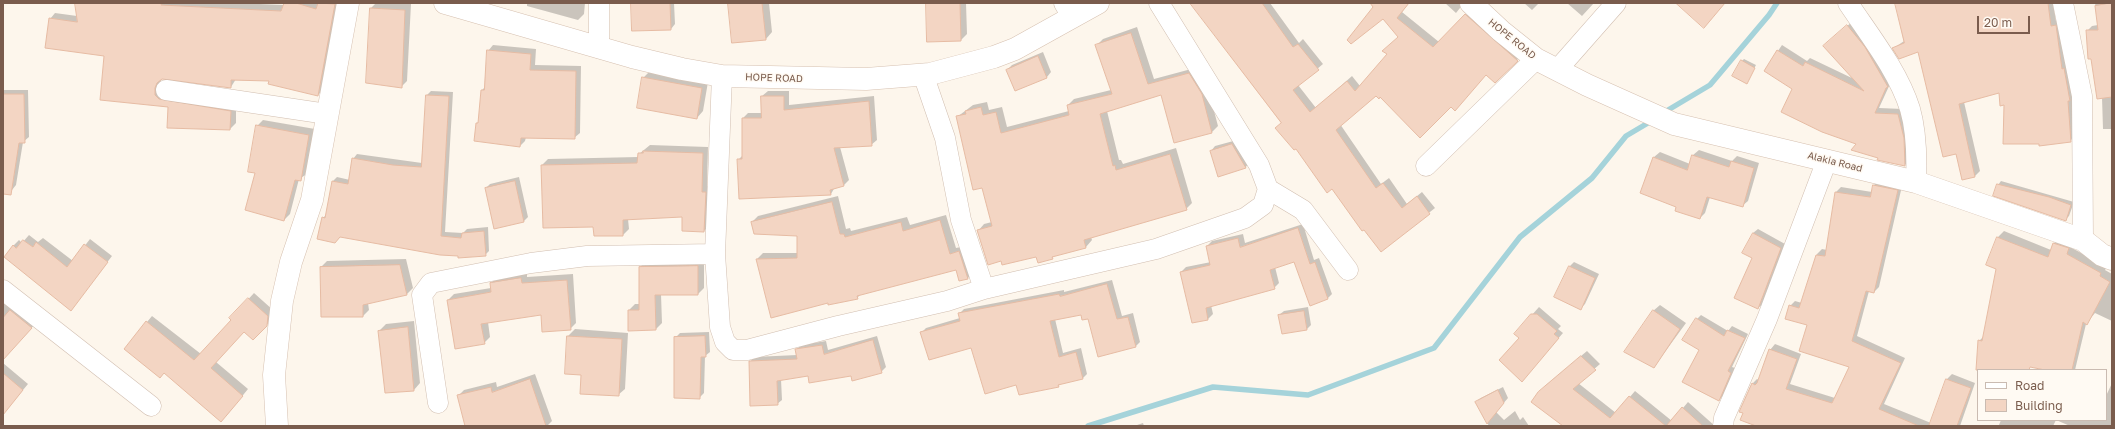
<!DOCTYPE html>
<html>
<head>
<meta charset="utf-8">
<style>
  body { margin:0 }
  #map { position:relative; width:2115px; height:429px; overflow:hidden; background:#fdf6ec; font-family:"Golos Text",sans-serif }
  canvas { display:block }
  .frame { position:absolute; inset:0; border:4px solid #7a5c4d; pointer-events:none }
  .legend { position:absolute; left:1977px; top:369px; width:130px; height:52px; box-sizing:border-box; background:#fffaf3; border:1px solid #cabbb1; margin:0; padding:5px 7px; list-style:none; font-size:12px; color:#7a5c4d }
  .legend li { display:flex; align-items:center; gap:8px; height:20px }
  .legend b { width:20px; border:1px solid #cabbb1 }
  .scale { position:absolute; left:1977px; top:16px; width:53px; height:18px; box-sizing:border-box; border:2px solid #7a5c4d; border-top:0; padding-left:5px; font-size:12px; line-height:14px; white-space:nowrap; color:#7a5c4d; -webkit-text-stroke:3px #fffaf3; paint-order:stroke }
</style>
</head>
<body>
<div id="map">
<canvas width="2115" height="429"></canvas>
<div class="frame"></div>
<ul class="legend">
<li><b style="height:5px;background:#fff"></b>Road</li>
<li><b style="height:11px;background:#f3d5c3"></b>Building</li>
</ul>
<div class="scale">20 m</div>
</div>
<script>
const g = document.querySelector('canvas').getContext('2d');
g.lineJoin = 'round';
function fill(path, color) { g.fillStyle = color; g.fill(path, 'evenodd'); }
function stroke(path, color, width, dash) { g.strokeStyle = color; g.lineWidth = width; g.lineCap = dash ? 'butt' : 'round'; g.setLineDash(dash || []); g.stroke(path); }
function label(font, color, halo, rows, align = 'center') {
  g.font = font + ' "Golos Text",sans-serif'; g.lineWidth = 3; g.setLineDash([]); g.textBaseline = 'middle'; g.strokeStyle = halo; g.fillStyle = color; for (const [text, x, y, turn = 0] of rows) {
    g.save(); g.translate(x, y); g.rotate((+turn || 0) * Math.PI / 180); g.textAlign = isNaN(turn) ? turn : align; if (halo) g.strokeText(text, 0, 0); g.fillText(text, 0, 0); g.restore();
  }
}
const shadow = new Path2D(`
  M76 3H235L284 5V3H339L324 89 318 95 270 80 236 79 231 87 161 78V89L236 106V123L230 129 169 106 101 99 105 55 50 19 55 13 77 16Z
  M376 3 411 4 407 81 401 87 367 82 371 8Z
  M527 3H585L584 14 578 20 527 6Z
  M632 3H674L675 24 671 29Z
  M729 3H769L772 32 766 39Z
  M927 3H966L967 34 961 40Z
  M1192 3H1270L1299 43 1303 39 1323 64 1298 85 1316 108 1352 76 1360 86 1388 54 1399 36 1378 3H1409L1402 12 1439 42 1471 10 1522 55 1495 82 1487 74 1451 106 1376 95 1340 124 1381 184 1389 178 1407 204 1422 192 1435 208 1381 251Z
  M1445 3H1464L1456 13Z
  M1524 3H1539L1532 10Z
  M1567 3H1594L1582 16Z
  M1896 3H2053L2056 21H2061L2075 95V136L2070 141 2005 104 2000 92 1964 102 1980 171 1975 176 1957 153 1919 50 1894 48 1904 41Z
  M2095 3H2112V155L2111 129H2103L2102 98 2087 31 2092 26 2098 25Z
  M1853 21 1890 84 1879 108 1903 109 1909 161 1905 165 1879 158 1857 143 1793 88 1765 70 1782 45 1807 61 1810 58 1854 79 1830 41Z
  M1137 27 1154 79 1195 68 1208 88 1218 126 1212 132 1175 142 1162 93 1107 111 1119 160H1121L1123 164 1176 148 1192 203 1186 209 1091 237 1092 240 1086 247 1055 255 1052 258 1037 256 1002 260 978 231 984 224 992 222 983 186 957 117 973 105 987 102 989 110 1002 107 1007 127 1069 111 1068 105 1074 99 1111 90 1097 45 1103 39Z
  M493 45 536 49 535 65 581 66 580 133 574 138 526 137 525 141 520 146 477 123 480 121 482 90 485 87 488 51Z
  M1043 52 1051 72 1047 77 1016 90 1007 70 1012 65Z
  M1744 59 1756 65 1747 82 1742 61Z
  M650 71 708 82 703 111 697 118 643 78Z
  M3 90H28L29 137 23 142 16 185 12 190 3 188Z
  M431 91 453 92 445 232 463 233 467 229 488 227 489 251 485 255H459L341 236 335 242 323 218 327 214 333 181 337 177 350 180 353 159 357 154 422 163 427 95Z
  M768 91H789V105L874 96 877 140 871 145 840 147 849 180 844 185 835 187 831 194 738 160 743 155V118L748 113H762V96Z
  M263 120 315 129 307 174 299 179 290 214 284 220 256 172 257 126Z
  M1237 140 1249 163 1245 168 1211 151 1215 146Z
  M650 145 708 147 707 186 711 187 710 225 704 231 683 216 628 219 629 229 623 235 594 226 542 165 548 159 638 157 639 154Z
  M1699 150 1732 161 1737 156 1759 163 1748 201 1742 206 1710 197 1705 213 1700 218 1677 206 1641 192 1654 157 1660 152 1690 164 1693 155Z
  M519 177 528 217 524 221 495 228 486 188 490 184Z
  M1879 180 1902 186 1879 287 1874 292 1869 291 1857 336 1905 358 1884 404 1931 423 1947 379 1952 374 1975 383 1960 426H1758L1752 384 1757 379 1759 380 1770 350 1775 344 1801 354 1790 384 1835 398 1850 366 1790 306 1795 301 1802 303 1817 254 1822 249 1827 250 1836 192 1841 187 1872 192 1874 185Z
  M2001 181 2074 202 2069 216 2065 220 1998 185Z
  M838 196 846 229 850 228 851 231 907 217 910 225 946 215 956 248 965 246 974 272 968 278 960 280 957 269 861 294 857 298 829 302 772 316 757 259 763 253H798V235L752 222 758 216Z
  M1303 224 1314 260 1319 258 1332 294 1328 298 1295 261 1275 267 1279 283 1274 288 1211 305 1213 314 1208 319 1193 322 1181 272 1186 267 1211 262 1207 246 1212 241 1243 234 1245 243Z
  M1758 229 1785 244 1763 304 1758 308 1753 258V233Z
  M2004 231 2051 250 2054 243 2060 237 2072 248 2107 267 2105 270 2112 274V321L2095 313 2086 324 2075 370H2049L1979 341 1984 336 1997 269 1987 265 1998 237Z
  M29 235 38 242 43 238 73 261 90 239 112 256 71 310 13 246 19 240 22 243Z
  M406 259 413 288 407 294 368 303 369 310 363 316 321 267 327 261Z
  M704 260V288L698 294H661L662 323 656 329 629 310 635 304H640V267L646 261Z
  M1574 262 1599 274 1585 304 1580 309 1555 296 1570 266Z
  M527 272V277L573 274 576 323 570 329 542 314 488 322 490 337 484 343 448 300 454 294 491 288V283L497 277Z
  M1112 280 1122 316 1133 313 1140 342 1136 346 1082 313 1055 319 1063 353 1081 348 1087 374 1083 378 1061 384 1058 386 1017 383 972 347 921 333 926 328 960 318 959 314 964 309 1064 290V292Z
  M254 293 273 310 272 319 259 333 244 331 216 362 248 389 227 415 165 372 160 377 147 322 152 316 201 354 233 320 231 318Z
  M3 294 37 322 3 359Z
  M1660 305 1686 323 1654 367 1653 311Z
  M1308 307 1311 325 1307 329 1279 315 1284 311Z
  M1539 307 1561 326 1558 329 1563 333 1526 376 1520 338 1515 334Z
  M1701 315 1728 331 1732 326 1748 334 1732 367 1735 368 1723 396 1719 400 1700 350 1697 319Z
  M414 321 420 383 414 390 379 331 386 324Z
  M575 329 628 333 625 389 618 395 582 374 566 373 568 336Z
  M709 332 710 352 705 356 704 393 699 398 675 338 680 333Z
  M877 336 886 367 881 372 852 375H809L781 379 782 400 777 404 750 362 754 357 797 355 796 350 801 345 826 341 828 350Z
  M1587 351 1600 364 1578 383 1616 413 1635 391 1672 421 1688 402 1715 426H1561L1562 424 1545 386Z
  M3 363 28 384 3 414Z
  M535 374 552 421 547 426H466L458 396 464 390 496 382 497 387Z
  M2112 383V426H2070L2056 420 2053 426 1999 425 2001 420H2106V396Z
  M1503 387 1508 398 1496 412 1504 420 1515 411 1520 420 1523 417 1529 426H1489L1476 402 1481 398Z
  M1143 423 1144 426H1134Z`);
const stream = new Path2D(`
  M1663 113 1710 85 1769 15 1777 3
  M1088 426 1213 387 1308 395 1434 348 1520 237 1592 178 1626 136 1653 120`);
const building = new Path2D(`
  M75 3H162L161 5 281 11 284 3H296L316 9 318 3 335 4 318 96 268 84 269 81 231 80V88L162 79 157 83 155 88V95L159 99 231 111 230 130 167 128 168 107 100 100 104 56 45 48 49 18 77 22Z
  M631 3H670L671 30 632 31Z
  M728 3H762L766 40 732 43Z
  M926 3H960L961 41 927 42Z
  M1190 3H1262L1293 47 1298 44 1319 70 1293 90 1310 112 1347 81 1355 91 1387 54 1382 51 1398 37 1383 19 1351 44 1347 40 1373 7 1370 3H1409L1397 18 1433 47 1465 14 1518 61 1495 83 1486 75 1455 111 1451 107 1420 138 1380 97 1379 99 1376 96 1336 130 1376 188 1383 183 1402 208 1417 196 1430 214 1381 252 1364 230 1362 231 1332 189 1327 193 1296 149 1294 150 1275 128 1281 123Z
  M1676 3H1725L1704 28Z
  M1895 3H2048L2051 26 2056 25 2062 69 2064 68 2070 101H2068L2071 142 2039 146V144H2003L2004 105 2000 106 1999 93 1959 104 1975 177 1962 180 1956 154 1943 157 1918 52 1899 59 1892 48 1904 43Z
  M2112 3V97L2097 99 2091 59H2088L2086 30H2098L2095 6Z
  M370 8 405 10 402 88 366 83Z
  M1847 25 1865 47 1888 87 1886 88 1875 113 1898 114 1904 138 1905 166 1877 160 1878 158 1851 150 1856 144 1822 132 1781 112 1792 89 1764 71 1777 50 1803 66 1805 62 1864 91 1823 46Z
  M1131 33 1148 84 1189 73 1202 94 1212 133 1174 143 1161 95 1100 114 1113 166 1115 165 1116 170 1170 154 1187 210 1084 240 1086 248 1052 257 1053 259 1038 263 1036 257 1002 265 1001 261 988 265 977 230 992 226 982 188 973 190 956 116 966 114 965 111 981 107 983 115 996 112 1001 133 1069 115 1067 105 1112 94 1095 45Z
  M487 50 531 54 530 70 576 71 575 139 521 138 520 147 474 141 476 123H478L481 90H484Z
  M1038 56 1047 78 1015 91 1006 70Z
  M1741 60 1755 68 1747 84 1732 76Z
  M642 77 702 88 697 119 637 108Z
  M3 94H24L25 143H19L11 195 3 194Z
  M426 95 449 96 441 236 461 238 462 233 484 231 486 256 458 258V256L440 255 340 237 335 243 317 239 322 217 325 218 332 181 348 184 352 158 393 165 421 167Z
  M761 96H784V110L869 101 872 146 834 148 844 186 830 190 831 195 739 199 737 159H742V118H761Z
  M256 125 309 135 301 181 295 180 284 221 245 210 255 173 248 172Z
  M1232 144 1246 168 1218 177 1210 151Z
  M643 151 703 153 702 192H706L704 232 682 231V217L623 220V236H594L593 227 543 228 541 165 637 163 638 153H643Z
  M1692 155 1729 167 1731 161 1754 168 1743 207 1707 197 1700 219 1675 211 1676 207 1640 193 1653 157 1687 170Z
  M515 181 524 222 494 229 485 188Z
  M1997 184 2049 197 2071 205 2066 221 1993 196Z
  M1873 185 1898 190 1874 293 1866 291 1852 341 1901 363 1879 409 1919 426H1756L1740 420 1743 413 1739 412 1752 383 1755 385 1757 383 1769 349 1797 359 1786 389 1832 403 1849 367 1799 351 1807 325 1785 319 1789 305 1799 308 1816 255 1825 256 1835 192 1870 197Z
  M832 202 840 234H844L845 237 901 222 903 231 940 220 950 254 959 251 968 279 959 281 956 270 857 296 858 299 828 305V303L771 318 756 259 797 258V236L754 234 751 222Z
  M1298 228 1310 264 1315 262 1328 299 1310 306 1294 262 1270 270 1275 289 1206 308 1208 320 1192 323 1180 272 1210 265 1206 246 1238 238 1240 247Z
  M1753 233 1781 248 1758 309 1734 298 1752 258 1742 253Z
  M1997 237 2048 257 2053 243 2069 248 2067 254 2101 273 2100 276 2110 282 2087 325 2083 322 2072 370H2045L2030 367 2029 370H1976L1978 340 1982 341 1996 269 1986 265Z
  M23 240 33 247 36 242 67 267 84 244 108 262 71 311 4 257 13 245 16 248Z
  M400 265 407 295 363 305V317H321L320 267Z
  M698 266V295H655L656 330 628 331V310H639V267Z
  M1569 266 1595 278 1581 310 1554 297Z
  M521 278 522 283 567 280 571 330 542 332 541 315 481 324 485 344 455 349 447 300 491 292 490 283Z
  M1107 284 1117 319 1128 317 1136 347 1098 357 1088 319 1082 320 1081 315 1050 321 1059 357 1076 352 1083 379 1058 385 1059 387 1019 395 1016 385 985 394 971 348 929 360 920 332 960 321 958 313 1059 294 1060 296Z
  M248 298 268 316 267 326 253 340 244 332 211 368 243 396 221 422 164 373 160 378 124 349 146 321 194 360 231 320 229 318Z
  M10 310 32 328 3 360V318Z
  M1653 310 1680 329 1654 368 1624 352Z
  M1304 311 1307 330 1282 334 1278 315Z
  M1531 314H1537L1557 331 1554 334 1559 338 1522 382 1499 360 1519 338 1514 334Z
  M1696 318 1724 336 1727 330 1745 338 1728 371 1731 373 1719 401 1682 382 1699 350 1682 340Z
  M408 327 414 391 385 393 378 331Z
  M567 336 622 339 619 396 580 394 581 375 565 374Z
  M705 336 706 357H701L700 399 674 398V337Z
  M873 340 882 373 852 381 851 376 809 383 808 376 777 381 778 405 750 406 749 361 797 359 795 349 822 345 824 354Z
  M1581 356 1596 370 1573 389 1610 418 1629 396 1666 426 1682 407 1703 426H1563L1531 402 1538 392Z
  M3 373 23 390 3 415Z
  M530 379 546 426H465L457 395 491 387 492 392Z
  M1946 379 1971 388 1957 426H1929Z
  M1498 390 1504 403 1487 424 1475 402Z`);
const street = new Path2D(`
  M1064 3 1072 17
  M1848 3C1870 36 1898 71 1910 109 1917 133 1917 158 1916 182
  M2063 3 2082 96 2083 240
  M599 48V3
  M1557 70 1616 3
  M923 74 945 138 961 220 984 289
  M722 76 715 254 720 327 725 342 733 350H747L838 326 947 301 984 289 1156 249 1245 218 1263 205 1268 189 1259 165 1159 3
  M166 90 327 114
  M1426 166 1536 59
  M1268 189 1303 210 1348 270
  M3 290 151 406
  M438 403 422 295 431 283 531 263 587 256 715 254
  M1723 426 1724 418 1767 319 1827 160`);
const secondary = new Path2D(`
  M445 3 632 57 682 69 722 76 866 79 930 74 994 57 1015 49 1098 3
  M1471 3 1501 31 1536 59 1587 85 1674 124 1916 182 2083 240 2102 255 2112 259
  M277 426 274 375 282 301 291 262 312 200 348 3`);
const streetNames = [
  ["HOPE ROAD",1512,39,39],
  ["HOPE ROAD",774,78,2],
  ["Alakia Road",1835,162,14]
];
fill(shadow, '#0003');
stroke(stream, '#a5d3da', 5.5);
fill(building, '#f3d5c3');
stroke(building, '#e6bba3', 1);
stroke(street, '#d1beb0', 21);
stroke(secondary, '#d6c0b0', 23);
stroke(street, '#fff', 20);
stroke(secondary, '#fff', 22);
label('10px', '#7a5c4d', '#fffaf3', streetNames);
</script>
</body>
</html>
